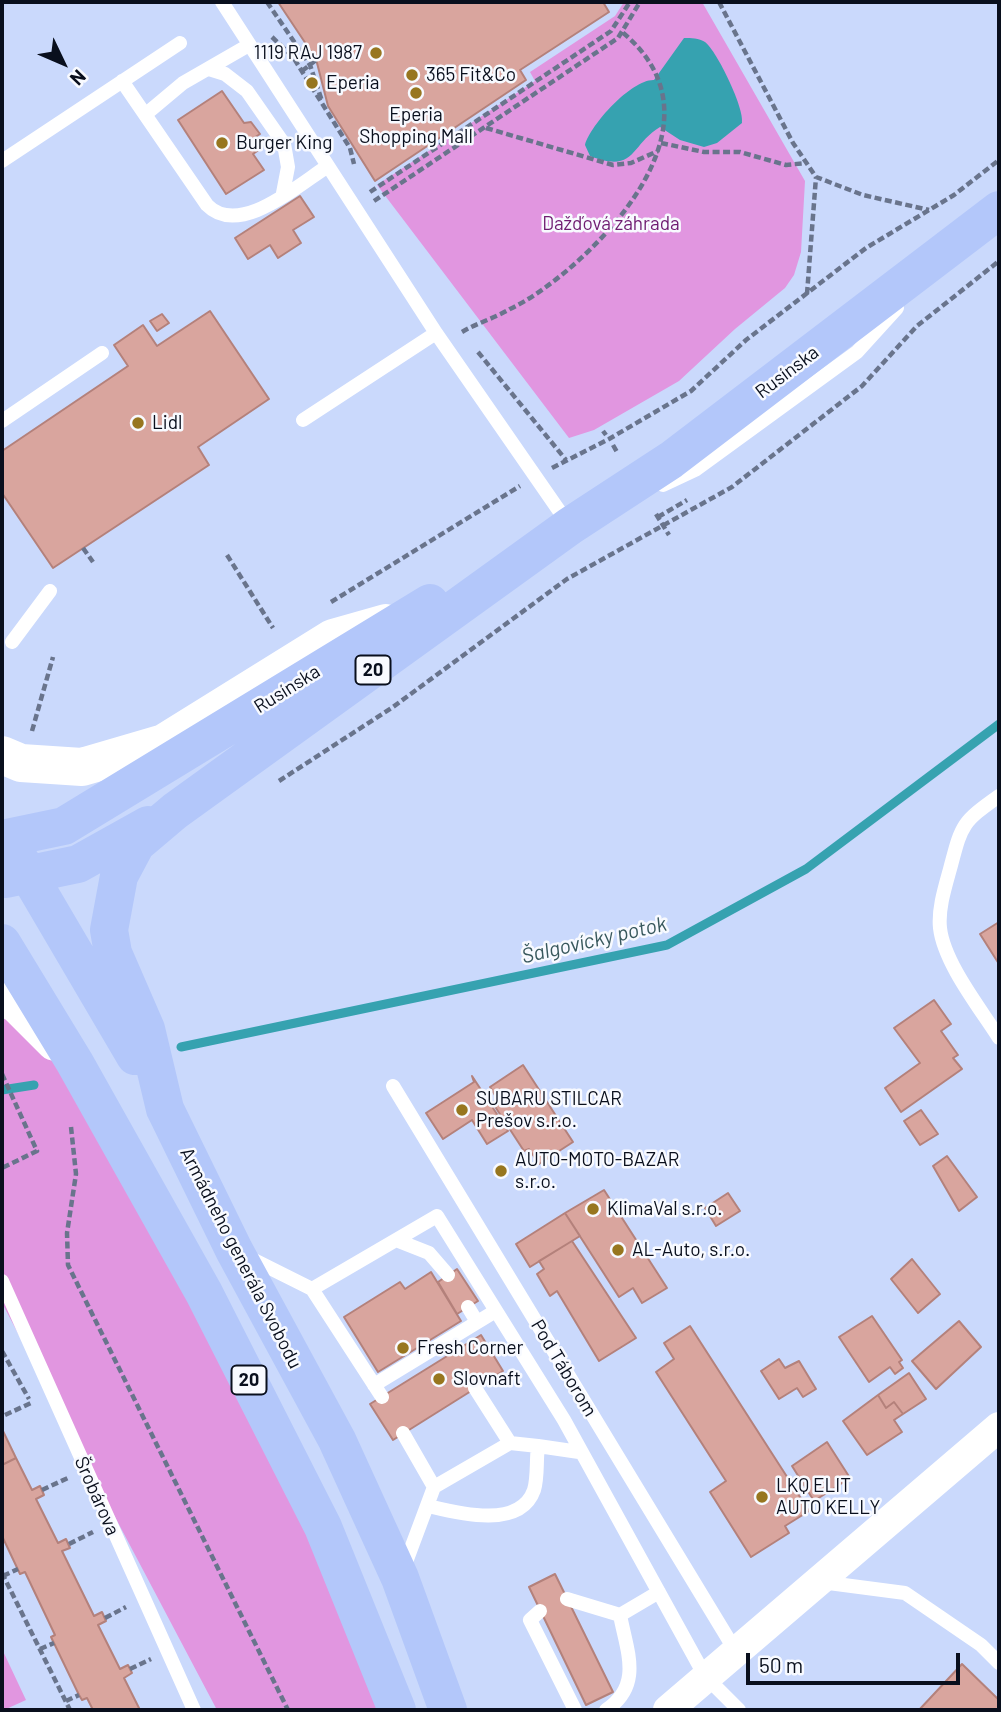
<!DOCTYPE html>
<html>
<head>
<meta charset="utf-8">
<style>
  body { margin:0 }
  #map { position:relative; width:1001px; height:1712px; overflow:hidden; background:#cad9fc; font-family:Barlow,sans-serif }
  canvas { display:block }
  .frame { position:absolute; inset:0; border:4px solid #090f1d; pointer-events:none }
  .north { position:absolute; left:28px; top:28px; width:70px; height:70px; -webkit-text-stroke:5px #f8faff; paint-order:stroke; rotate:134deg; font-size:19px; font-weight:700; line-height:28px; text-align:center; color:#090f1d }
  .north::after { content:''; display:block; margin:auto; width:24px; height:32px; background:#090f1d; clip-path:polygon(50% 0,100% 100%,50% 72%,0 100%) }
  .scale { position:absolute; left:746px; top:1653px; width:214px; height:32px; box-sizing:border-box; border:4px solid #090f1d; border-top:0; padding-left:9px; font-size:21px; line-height:24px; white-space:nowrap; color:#090f1d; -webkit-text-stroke:5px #f8faff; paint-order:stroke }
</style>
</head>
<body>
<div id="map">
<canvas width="1001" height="1712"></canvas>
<div class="frame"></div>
<div class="north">N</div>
<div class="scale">50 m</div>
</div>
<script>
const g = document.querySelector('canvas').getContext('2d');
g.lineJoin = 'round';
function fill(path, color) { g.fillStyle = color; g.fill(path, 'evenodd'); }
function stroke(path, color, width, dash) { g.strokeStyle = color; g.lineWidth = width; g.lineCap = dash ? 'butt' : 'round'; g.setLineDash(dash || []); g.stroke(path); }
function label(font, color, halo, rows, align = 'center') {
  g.font = font + ' Barlow,sans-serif'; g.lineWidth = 5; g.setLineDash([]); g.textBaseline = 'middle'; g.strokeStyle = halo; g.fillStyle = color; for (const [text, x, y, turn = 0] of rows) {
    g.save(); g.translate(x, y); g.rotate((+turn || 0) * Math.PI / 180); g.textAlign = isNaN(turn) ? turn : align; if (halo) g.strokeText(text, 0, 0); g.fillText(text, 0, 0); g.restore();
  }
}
const green = new Path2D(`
  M624 2H702L805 181 801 252 794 275 785 288 735 329 679 381 594 430 569 438 377 185 535 81 530 72 615 16Z
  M2 1014 85 1084 361 1622 391 1710H217L2 1303Z
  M2 1649 26 1700 4 1710H2Z`);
const water = new Path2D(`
  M684 38C691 38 699 38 705 42 717 51 745 109 742 123L717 143 704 147 680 140 660 127C630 145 636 174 590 156L585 145C591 124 632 79 654 80Z`);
const stream = new Path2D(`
  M181 1047 667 945 806 869 999 724
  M2 1090 34 1085`);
const building = new Path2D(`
  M278 2H603L609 12 520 70 526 80 375 181 328 106 316 59Z
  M222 91 244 123 251 122 260 134 249 141 252 144 255 142 260 149 253 154 264 170 226 194 178 120Z
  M300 196 314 217 293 230 301 243 278 258 270 245 248 259 235 238Z
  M210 311 269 399 198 447 209 465 53 568 2 493V451L128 366 114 345 143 325 157 346Z
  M162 314 169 323 157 331 150 321Z
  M999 922V964L980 934Z
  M934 1000 951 1024 941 1031 958 1055 953 1058 962 1069 901 1112 885 1088 920 1063 894 1028Z
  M523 1065 573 1142 539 1164 529 1149 524 1151 494 1105 499 1102 490 1087Z
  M472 1076 508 1131 487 1144 472 1120 443 1139 426 1113 474 1082Z
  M921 1110 938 1134 920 1145 904 1121Z
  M947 1156 977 1197 959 1211 933 1166Z
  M604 1190 667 1288 642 1303 633 1288 619 1297 565 1213Z
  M728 1193 740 1211 716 1226 705 1208Z
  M565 1213 580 1236 530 1267 516 1244Z
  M572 1241 636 1338 599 1361 557 1291 550 1296 537 1274 544 1269 539 1261Z
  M912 1259 940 1294 918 1313 891 1279Z
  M457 1269 478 1301 457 1314 438 1282Z
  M431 1272 461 1321 378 1372 344 1317 400 1282 405 1289Z
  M872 1316 902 1360 899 1362 903 1368 895 1374 890 1367 869 1382 839 1337Z
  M959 1321 981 1347 936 1389 912 1361Z
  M690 1326 809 1511 785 1526 789 1533 751 1557 710 1492 726 1481 656 1372 674 1359 664 1343Z
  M481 1335 503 1371 393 1440 370 1404Z
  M779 1359 785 1368 799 1361 816 1389 803 1397 797 1388 779 1399 761 1371Z
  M909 1373 926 1399 903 1414 894 1402 886 1408 878 1395Z
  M878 1395 886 1408 894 1402 903 1414 894 1420 902 1432 867 1455 843 1421Z
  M2 1429 16 1458 2 1465Z
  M827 1442 850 1478 814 1501 792 1466Z
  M16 1458 32 1490 40 1486 44 1495 36 1499 58 1543 66 1539 70 1548 62 1551 94 1616 102 1612 106 1621 98 1625 120 1669 128 1665 132 1673 124 1678 140 1710H93L87 1698 82 1700 79 1695 51 1637 55 1635 25 1572 20 1574 2 1536V1465Z
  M555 1574 613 1692 586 1705 529 1587Z
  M962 1664 999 1700V1710H919Z`);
const path = new Path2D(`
  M267 2 310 65 322 101
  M719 2 793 143 816 177 863 195 929 210
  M272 37 293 57 350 148 354 164
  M302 71 316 60
  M486 128 613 165 631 163 658 151
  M661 143 704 152H740L786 165 806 163
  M370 192 611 31 630 2
  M374 201 618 38 640 2
  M807 294 816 177
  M462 332C477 323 495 318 510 309 529 300 548 286 564 273 634 215 716 109 622 32
  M478 352 566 460
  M603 431 606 435
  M613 445 617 452
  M552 468 609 439 691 391 746 340 866 248 954 195 999 160
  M656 514 669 535
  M658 517 687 500
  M83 548 93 562
  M227 555 273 628
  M331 602 520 486
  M32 731 53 657
  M279 781 393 707 567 579 732 487 862 386 917 326 999 261
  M2 1074 37 1151 2 1168
  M71 1127 76 1174 67 1233 68 1265 288 1710
  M2 1351 29 1399
  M5 1415 31 1403
  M42 1490 70 1477
  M69 1544 93 1532
  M2 1573 70 1710
  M3 1576 18 1569
  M105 1618 126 1607
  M40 1649 54 1643
  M130 1669 151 1659
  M66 1701 79 1695`);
const lane = new Path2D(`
  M222 2 436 333 569 525
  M209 69 225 74 247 91 284 144 288 167 283 193
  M122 81 207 205C239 238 298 185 328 166
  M146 114 183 83 249 45
  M2 161 180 43
  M303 420 436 333
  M2 421 102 353
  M663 485 695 470 857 352 897 308
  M12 642 50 591
  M999 796C961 823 962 824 950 869 945 887 938 909 940 928 944 963 980 1008 999 1038
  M393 1086 735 1650
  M396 1240 429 1253 448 1275
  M250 1258 312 1289 382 1397
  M2 1281 194 1710
  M312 1289 437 1216 564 1420 705 1676 739 1710
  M468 1307 477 1322
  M374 1385 494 1312
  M475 1388 510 1443
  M403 1433 434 1487 403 1570
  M434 1487 510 1443 538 1446
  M428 1506C457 1513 520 1530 534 1490 538 1477 536 1460 538 1446L579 1452
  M821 1582 905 1593 981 1645 999 1663
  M567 1599 620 1615
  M540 1611 530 1620 575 1710
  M620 1615 659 1592
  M606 1710C643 1685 627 1652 620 1615`);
const street = new Path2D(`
  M668 1710 999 1427`);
const secondary = new Path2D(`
  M2 755 21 763 82 767 164 743 333 638 386 623
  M2 995 18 1005 55 1042`);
const primary = new Path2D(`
  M7 838 135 1056
  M2 839 64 826 430 603
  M6 879 78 864 148 825
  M2 943 75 1063 204 1293 323 1527 397 1710
  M448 1710 400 1578 337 1440 234 1250 165 1109 146 1029 113 953 109 930 119 876 136 844 175 811 570 526 671 460 999 210`);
const markers = [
  [376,53,7,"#97761f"],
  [412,75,7,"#97761f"],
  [312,83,7,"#97761f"],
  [416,93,7,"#97761f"],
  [222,143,7,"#97761f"],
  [138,423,7,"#97761f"],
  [462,1110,7,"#97761f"],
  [501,1171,7,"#97761f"],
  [593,1209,7,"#97761f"],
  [618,1250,7,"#97761f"],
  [403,1348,7,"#97761f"],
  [439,1379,7,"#97761f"],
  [762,1497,7,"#97761f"]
];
const shields = [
  [373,670,35],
  [249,1380,35]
];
const shieldNames = [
  ["20",373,670],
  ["20",249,1380]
];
const poiNames = [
  ["1119 RAJ 1987",362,53,"right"],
  ["365 Fit&Co",426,75],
  ["Eperia",326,83],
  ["Eperia",416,115,"center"],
  ["Shopping Mall",416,137,"center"],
  ["Burger King",236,143],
  ["Lidl",152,423],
  ["SUBARU STILCAR",476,1099],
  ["Prešov s.r.o.",476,1121],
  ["AUTO-MOTO-BAZAR",515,1160],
  ["s.r.o.",515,1182],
  ["KlimaVal s.r.o.",607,1209],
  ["AL-Auto, s.r.o.",632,1250],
  ["Fresh Corner",417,1348],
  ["Slovnaft",453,1379],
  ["LKQ ELIT",776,1486],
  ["AUTO KELLY",776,1508]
];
const parkNames = [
  ["Dažďová záhrada",611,224]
];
const streetNames = [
  ["Rusínska",787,372,-37],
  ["Rusínska",287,689,-32],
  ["Armádneho generála Svobodu",241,1258,63],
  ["Pod Táborom",564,1368,59],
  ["Šrobárova",97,1496,66]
];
const waterNames = [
  ["Šalgovícky potok",594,940,-13]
];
fill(green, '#e196e0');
fill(water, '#36a2b0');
stroke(stream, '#36a2b0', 9);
fill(building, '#d9a59e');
stroke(building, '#b4817b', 2);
stroke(path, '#69748c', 4.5, [7, 3.5]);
stroke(lane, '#fff', 14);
stroke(street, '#fff', 30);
stroke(secondary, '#fff', 38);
stroke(primary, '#b3c7fa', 38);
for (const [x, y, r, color] of markers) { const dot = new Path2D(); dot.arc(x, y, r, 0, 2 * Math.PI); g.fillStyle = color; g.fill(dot); stroke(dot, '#f8faff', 2.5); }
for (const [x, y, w] of shields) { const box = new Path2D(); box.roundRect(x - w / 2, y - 14.5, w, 29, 5); g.fillStyle = '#f8faff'; g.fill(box); stroke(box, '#090f1d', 2); }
label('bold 18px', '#090f1d', null, shieldNames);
label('19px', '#090f1d', '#f8faff', poiNames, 'left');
label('19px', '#6f1c71', '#f8faff', parkNames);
label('19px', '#090f1d', '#f8faff', streetNames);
label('italic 21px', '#38585d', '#f8faff', waterNames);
</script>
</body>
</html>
